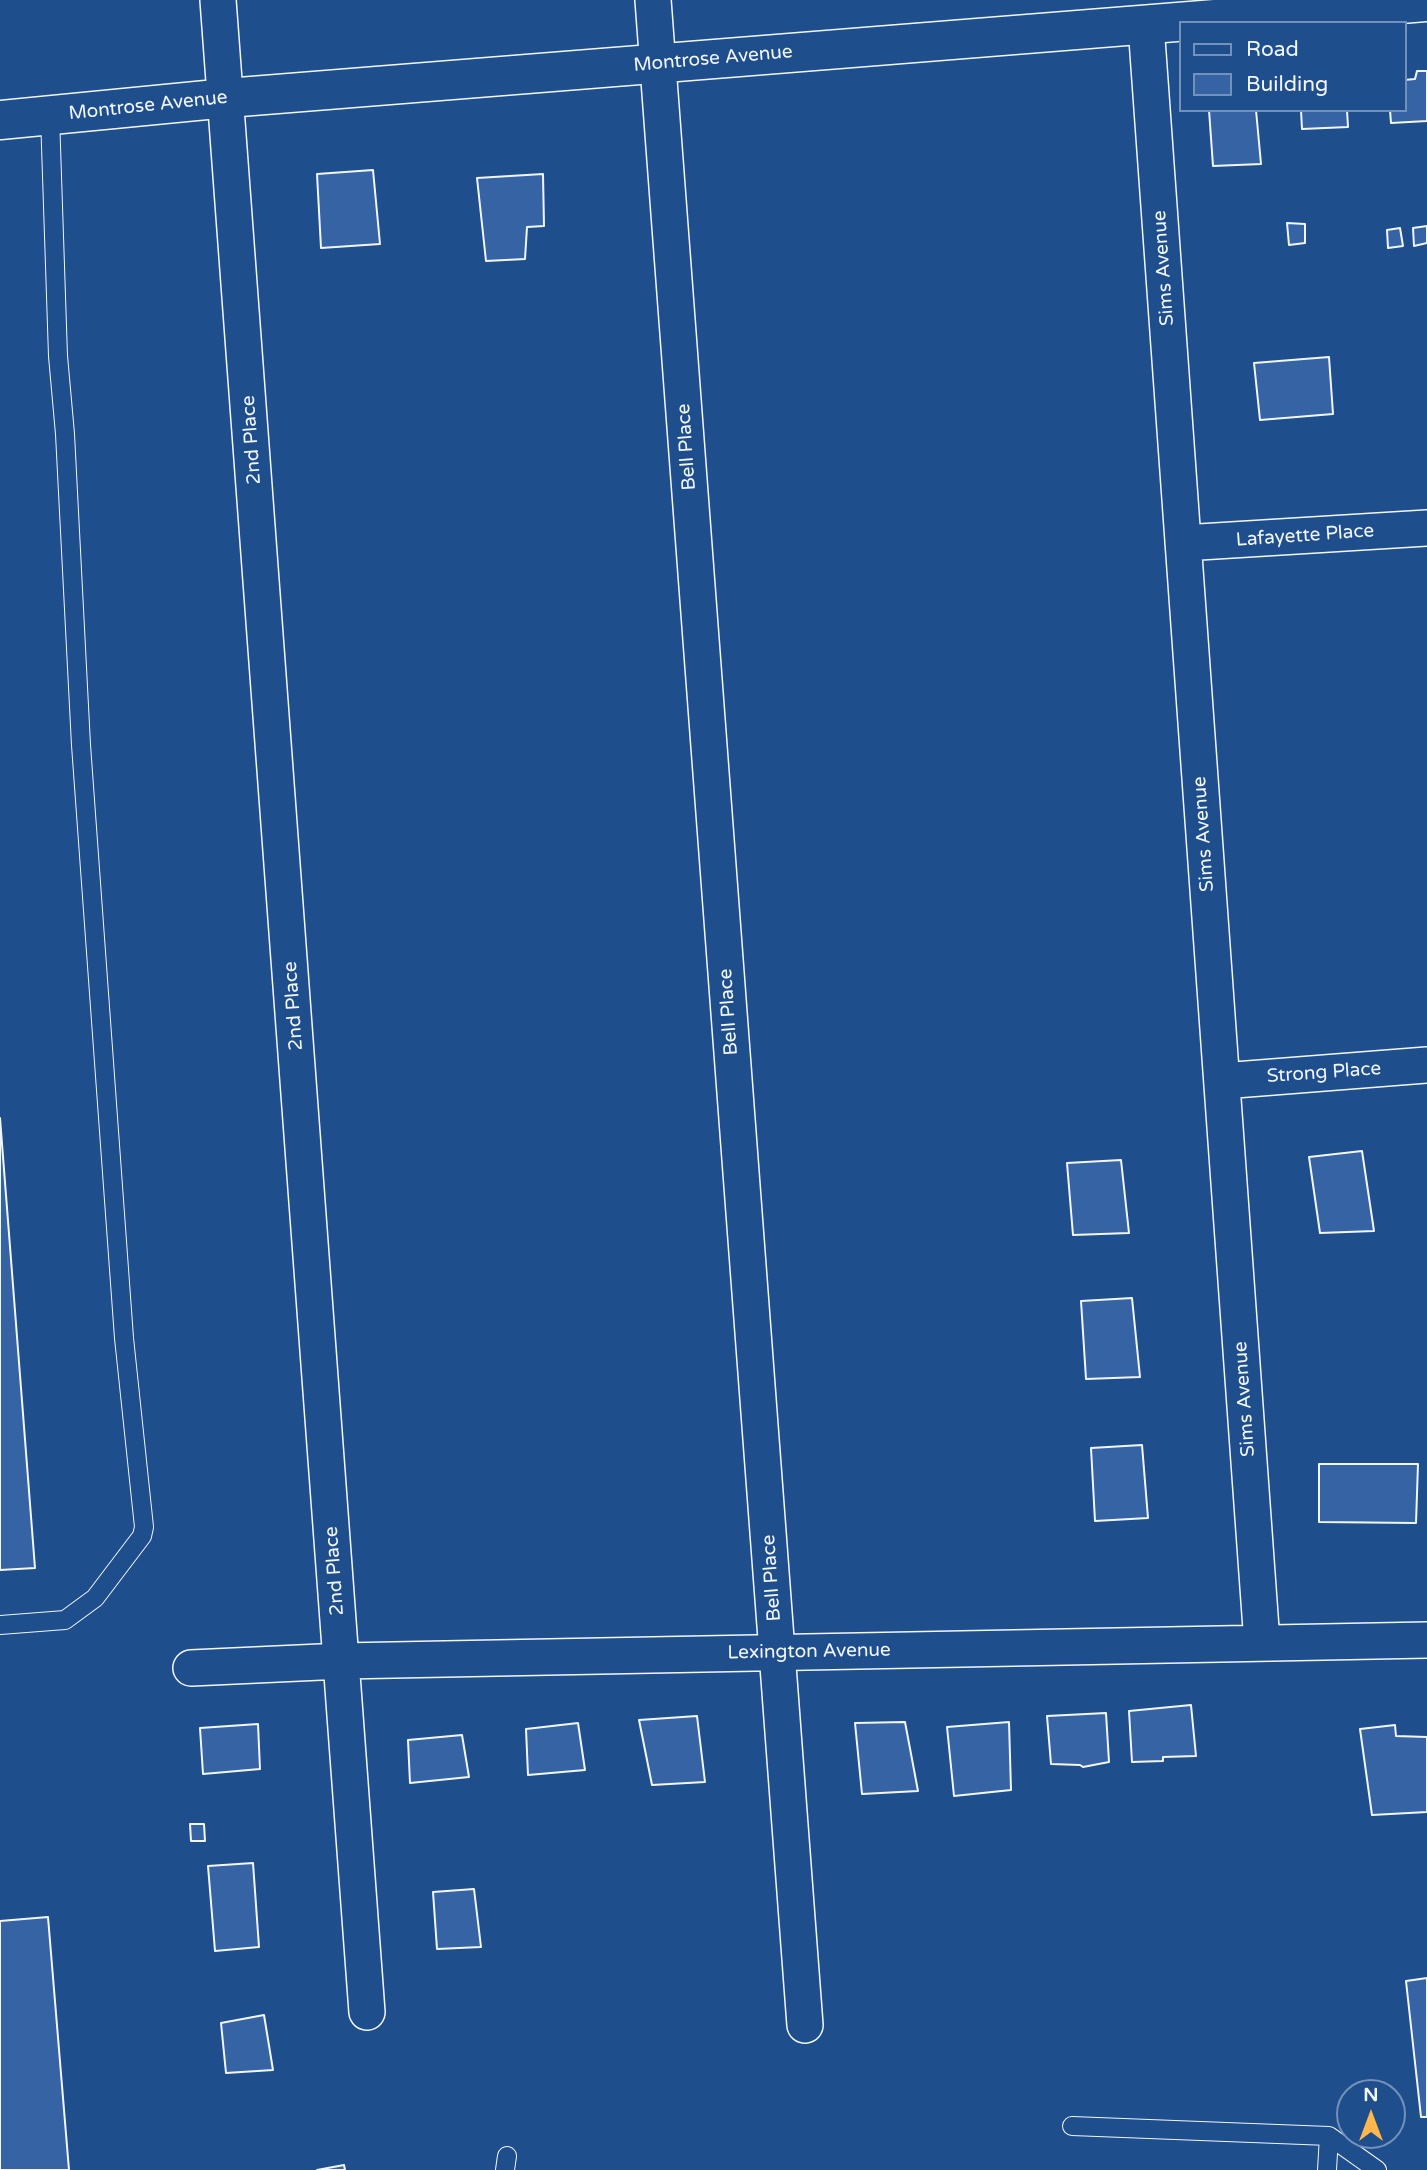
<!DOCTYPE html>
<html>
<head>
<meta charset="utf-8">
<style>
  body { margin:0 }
  #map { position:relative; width:1427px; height:2170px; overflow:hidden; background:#1f4e8c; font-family:"Varela Round",sans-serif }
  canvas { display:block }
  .legend { position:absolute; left:1179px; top:21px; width:228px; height:91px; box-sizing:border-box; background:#1f4e8c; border:2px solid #7391ba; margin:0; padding:9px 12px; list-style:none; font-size:21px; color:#f2f6ff }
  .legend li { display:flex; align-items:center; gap:14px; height:35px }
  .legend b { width:35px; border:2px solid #7391ba }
  .north { position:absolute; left:1336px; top:2079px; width:70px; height:70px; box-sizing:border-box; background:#1f4e8c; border:2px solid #7391ba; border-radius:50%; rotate:0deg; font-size:19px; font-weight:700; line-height:28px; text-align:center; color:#f2f6ff }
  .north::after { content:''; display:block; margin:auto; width:24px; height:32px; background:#ffb74d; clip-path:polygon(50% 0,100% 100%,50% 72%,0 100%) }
</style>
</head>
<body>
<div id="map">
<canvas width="1427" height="2170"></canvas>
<ul class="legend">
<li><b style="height:9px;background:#1f4e8c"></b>Road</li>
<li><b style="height:19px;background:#3563a3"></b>Building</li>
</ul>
<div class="north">N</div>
</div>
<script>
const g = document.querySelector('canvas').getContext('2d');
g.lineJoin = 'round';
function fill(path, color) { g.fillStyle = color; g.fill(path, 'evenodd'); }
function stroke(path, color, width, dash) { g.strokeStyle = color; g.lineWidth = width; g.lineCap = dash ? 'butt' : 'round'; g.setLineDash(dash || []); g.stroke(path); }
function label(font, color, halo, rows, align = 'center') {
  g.font = font + ' "Varela Round",sans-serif'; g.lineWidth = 5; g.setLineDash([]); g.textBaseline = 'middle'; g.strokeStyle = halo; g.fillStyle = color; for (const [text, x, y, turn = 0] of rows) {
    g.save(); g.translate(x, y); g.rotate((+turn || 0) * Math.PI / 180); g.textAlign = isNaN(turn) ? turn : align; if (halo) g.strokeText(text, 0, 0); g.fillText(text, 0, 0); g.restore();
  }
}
const building = new Path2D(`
  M1417 71H1427V121L1391 123 1390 110H1404V80L1415 79Z
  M1209 110H1256L1261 164 1213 166Z
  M1301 110H1347L1348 127 1302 129Z
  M373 170 380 244 321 248 317 174Z
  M543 174 544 226 527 227 525 259 486 261 477 178Z
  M1287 223 1305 224V243L1289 245Z
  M1427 226V243L1414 246 1413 228Z
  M1400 228 1403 246 1388 248 1387 230Z
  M1329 357 1333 414 1260 420 1254 363Z
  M0 1118 35 1568 0 1570Z
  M1362 1151 1374 1231 1320 1233 1309 1157Z
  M1121 1160 1129 1233 1073 1235 1067 1163Z
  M1132 1298 1140 1377 1086 1379 1081 1301Z
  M1142 1445 1148 1518 1095 1521 1091 1448Z
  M1319 1464H1418L1416 1523 1319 1522Z
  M1191 1705 1196 1756 1163 1757V1761L1132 1762 1129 1711Z
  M1106 1713 1109 1762 1083 1767 1080 1765 1051 1764 1047 1716Z
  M697 1716 705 1782 652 1785 639 1720Z
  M905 1722 918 1791 862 1794 855 1723Z
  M1009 1722 1011 1790 954 1796 947 1727Z
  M578 1723 585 1770 528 1775 526 1729Z
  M258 1724 260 1769 203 1774 200 1728Z
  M1395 1725 1396 1736 1427 1737V1812L1372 1815 1360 1729Z
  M462 1735 469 1777 410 1783 408 1740Z
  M190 1824H204L205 1841H191Z
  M253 1863 259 1947 215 1951 208 1866Z
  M474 1889 481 1947 437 1949 433 1892Z
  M48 1917 69 2170H0V1921Z
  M1427 1978V2117H1421L1406 1981Z
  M264 2015 273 2070 226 2073 221 2023Z
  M344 2165 345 2170H317Z`);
const lane = new Path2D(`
  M0 1625 65 1620 95 1598 142 1536 144 1527 124 1338 81 745 65 434 58 356 50 116
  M1072 2126 1329 2136 1327 2170
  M1329 2136 1377 2170
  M505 2170 507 2156`);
const street = new Path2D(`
  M218 0 367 2012
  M653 0 805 2025
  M1146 25 1262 1643
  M1183 543 1427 528
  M1222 1081 1427 1065
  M191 1668 342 1661 1427 1640`);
const secondary = new Path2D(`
  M0 120 227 98 1427 2`);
const streetNames = [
  ["Montrose Avenue",713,59,-5],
  ["Montrose Avenue",148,106,-6],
  ["Sims Avenue",1164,268,-94],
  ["2nd Place",252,440,-94],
  ["Bell Place",687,447,-94],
  ["Lafayette Place",1305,536,-4],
  ["Sims Avenue",1204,834,-94],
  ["2nd Place",294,1006,-94],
  ["Bell Place",729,1012,-94],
  ["Strong Place",1324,1073,-4],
  ["Sims Avenue",1245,1399,-94],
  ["2nd Place",335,1571,-94],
  ["Bell Place",772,1578,-94],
  ["Lexington Avenue",809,1652,-1]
];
fill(building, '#3563a3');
stroke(building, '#f2f6ff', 2);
stroke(lane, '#f2f6ff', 20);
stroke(street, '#f2f6ff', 38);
stroke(secondary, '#f2f6ff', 41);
stroke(lane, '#1f4e8c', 18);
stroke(street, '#1f4e8c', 35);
stroke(secondary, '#1f4e8c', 38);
label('19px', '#f2f6ff', '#1f4e8c', streetNames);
</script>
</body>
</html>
